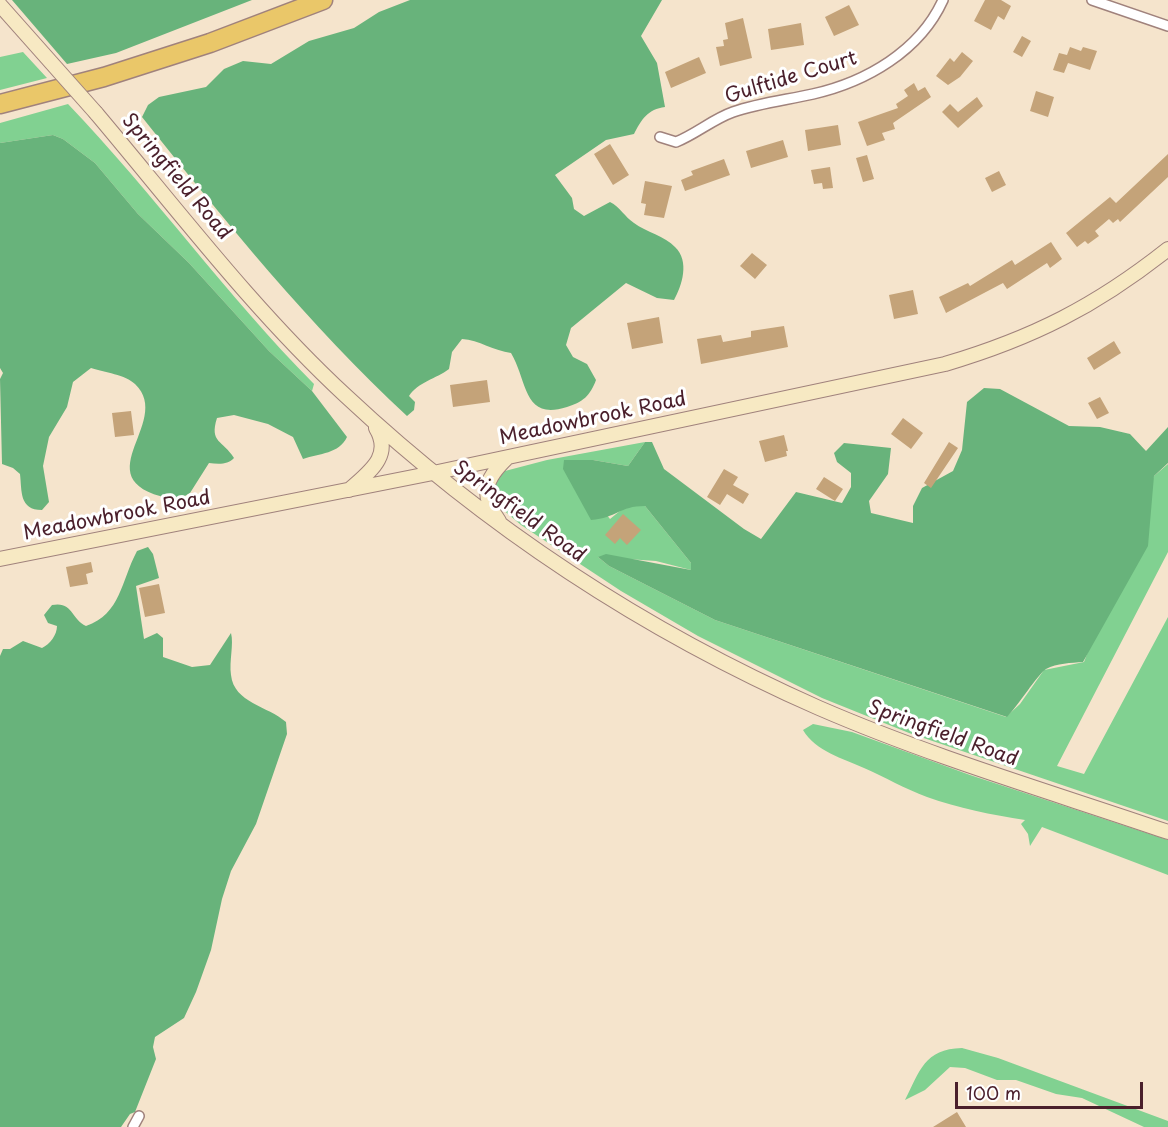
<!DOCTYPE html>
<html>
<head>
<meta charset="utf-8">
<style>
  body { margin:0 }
  #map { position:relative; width:1168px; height:1127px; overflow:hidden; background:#f5e4cc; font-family:"Playpen Sans",sans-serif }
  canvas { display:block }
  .scale { position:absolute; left:955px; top:1082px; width:188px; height:27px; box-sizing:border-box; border:3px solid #4a1f2b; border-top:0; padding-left:8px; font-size:18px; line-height:21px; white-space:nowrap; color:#4a1f2b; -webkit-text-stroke:4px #fff; paint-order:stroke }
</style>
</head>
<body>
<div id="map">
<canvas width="1168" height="1127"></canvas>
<div class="scale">100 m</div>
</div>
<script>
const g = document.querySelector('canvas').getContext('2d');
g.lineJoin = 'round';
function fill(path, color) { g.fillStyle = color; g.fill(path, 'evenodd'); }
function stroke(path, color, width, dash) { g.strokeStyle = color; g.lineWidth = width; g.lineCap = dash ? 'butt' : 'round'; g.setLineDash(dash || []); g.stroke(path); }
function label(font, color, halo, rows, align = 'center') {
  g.font = font + ' "Playpen Sans",sans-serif'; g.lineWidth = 6; g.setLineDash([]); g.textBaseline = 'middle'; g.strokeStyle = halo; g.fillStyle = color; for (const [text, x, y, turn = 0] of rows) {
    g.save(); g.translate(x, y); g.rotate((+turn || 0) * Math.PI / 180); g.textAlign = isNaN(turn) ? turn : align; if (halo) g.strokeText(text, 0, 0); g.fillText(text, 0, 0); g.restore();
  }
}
const green = new Path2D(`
  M23 52 47 78 0 90V57Z
  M68 104C154 194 227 296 314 384L312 391 269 351 189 263 138 214 95 163 63 139 53 135 0 143V123Z
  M645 442 628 466 593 460 564 461 610 519 626 506H645L691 563V570L656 561 598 557 609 566 715 620 1006 717 1020 704 1044 670 1084 662 1154 476 1168 464V552L1057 766 1084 774 1168 617V821L909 733 822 698 698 636 621 591 521 525 495 503 492 490 496 479 505 471 547 460Z
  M813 724 852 732 970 775 1168 840V875L1042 827 1030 846 1028 834 1021 824 1025 820C992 815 958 808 927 797 905 789 885 777 864 768 843 758 816 752 803 730Z
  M962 1048 998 1058 1168 1121V1127H1144L1082 1098 1056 1094 1016 1080H997L965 1068 950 1067 925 1090 905 1100C920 1071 924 1049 962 1048Z`);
const forest = new Path2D(`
  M12 0H252L116 53 67 64Z
  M410 0H662L641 36 657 63 665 107C648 109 641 120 634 134L606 140 555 175 572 198 574 209 584 216 610 202C620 207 625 217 634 223 646 232 665 236 675 247 690 261 682 286 674 300L657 298 626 283 571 328 566 345 573 357 587 364 596 380C590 396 583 402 567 407 523 421 528 382 511 353 494 351 479 340 462 339L452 352 449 369C436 379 418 382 409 396L415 402 414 410 407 416C309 325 225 221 142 117L148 105 159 97 206 87 224 69 243 61 271 64 309 41 354 28 379 12Z
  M53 135 63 139 95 163 138 214 189 263 269 351 312 391 347 437C339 454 320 453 303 459L293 437 268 424 234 415 217 418C209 443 223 440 234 458 228 465 218 464 209 463L190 493 178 500C75 483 176 423 135 384 126 375 104 372 91 368L73 382 67 407 49 437 43 466 49 502 42 510C19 510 22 491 20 474L13 468 2 464 0 379 3 373 0 368V143Z
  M984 388 1000 389 1069 426 1100 427 1130 434 1146 451 1168 427V463L1154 476 1148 546 1083 662C1071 663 1057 663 1046 669 1038 674 1017 707 1007 717L715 620 609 566 598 557 606 554 691 570V563L645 506C619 506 617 518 591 520L563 469 564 460H593L628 466 645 442H652L664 469 744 529 761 539 796 492 842 503 851 487V473L837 462 834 453 844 443 891 448 888 474 869 501 871 513 913 523V506L922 488 953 471 962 450 967 402Z
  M148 547 153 554 159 578 136 586 144 639 157 633 163 638V657L192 667 210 665 231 633C234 644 229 661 231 675 234 703 268 706 286 722L287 734 256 824 231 871 222 899 211 950 196 992 184 1018 155 1037 153 1047 156 1059 135 1112 130 1114 121 1127H0V656L3 649H10L23 641 42 648C50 644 57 635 57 626L48 623 44 615 52 605C73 601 71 619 86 626 121 614 121 581 137 551Z`);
const building = new Path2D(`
  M985 0H1001L1011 6 1004 20 998 16 991 30 974 21Z
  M849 5 859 25 834 36 825 17Z
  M743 18 752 58 720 66 716 47 724 46 723 40 728 39 725 23Z
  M801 23 804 45 771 50 768 29Z
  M1022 36 1031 41 1022 57 1013 52Z
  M1070 47 1081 51 1083 47 1097 51 1090 70 1068 63 1064 73 1053 70 1059 53 1067 55Z
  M962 52 973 61 960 77 948 85 936 76 950 58 954 62Z
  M699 57 706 73 671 88 665 72Z
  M914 83 918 91 925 87 931 97 893 123 895 129 882 133 885 140 867 146 858 122 898 108 896 104 908 96 904 90Z
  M1036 91 1054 97 1048 117 1030 111Z
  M977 97 983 106 958 128 942 112 950 104 958 112Z
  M838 125 841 145 808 151 805 130Z
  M783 140 788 157 751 168 746 151Z
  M610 144 629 175 613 185 594 154Z
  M1168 154V177L1120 222 1118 219 1113 223 1109 219 1095 231 1099 236 1088 244 1085 241 1077 247 1066 233 1110 197 1116 203Z
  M867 155 874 179 863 182 856 158Z
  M724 159 730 175 685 191 681 180 693 175 691 171Z
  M830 167 833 188 823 189 822 183 814 184 811 170Z
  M999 171 1006 185 992 192 985 178Z
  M645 181 672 186 664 218 644 215 646 204 641 203Z
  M1051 242 1062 259 1050 268 1047 263 1007 289 1003 283 946 313 939 297 968 283 970 286 1012 260 1015 265Z
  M752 253 767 265 755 279 740 266Z
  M913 290 918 314 894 319 889 295Z
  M659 317 663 343 632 349 627 323Z
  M784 326 788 347 701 364 697 339 721 335 723 342 751 337V331Z
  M1114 341 1121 353 1094 370 1087 358Z
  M487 380 490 402 453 407 450 385Z
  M1100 397 1109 413 1097 419 1088 403Z
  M131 411 134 435 115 437 112 413Z
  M903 418 923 433 911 449 891 434Z
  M784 435 788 451H786L787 456 765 462 759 441Z
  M949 442 958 448 931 488 924 483Z
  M724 469 738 477 733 485 749 494 743 504 727 494 720 505 707 497Z
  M824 477 843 489 835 501 816 489Z
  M623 514 641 530 627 545 620 538 615 544 605 535Z
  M91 562 93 572 86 574 88 584 70 587 66 567Z
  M159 584 165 613 145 617 139 588Z
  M957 1112 966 1127H933Z`);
const street = new Path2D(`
  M1092 0 1168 26
  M660 137 676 142C696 134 713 119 733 112 759 103 786 100 813 94 866 82 920 51 943 0
  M133 1127 139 1116`);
const secondary = new Path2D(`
  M96 113C177 209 254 311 346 396 485 526 644 631 819 708 932 757 1051 792 1168 832
  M349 490C369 472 393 456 376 428
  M499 521C480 494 484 480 507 458
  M0 559 433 473 945 364C1033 338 1096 306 1168 249`);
const highway = new Path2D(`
  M0 104 104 77 210 43 323 0`);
const secondaryBridge = new Path2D(`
  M0 5 96 113`);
const streetNames = [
  ["Gulftide Court",791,78,-17],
  ["Springfield Road",176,177,50],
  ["Meadowbrook Road",593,419,-12],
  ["Springfield Road",519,512,36],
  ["Meadowbrook Road",117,516,-11],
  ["Springfield Road",943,734,20]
];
fill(green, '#81d191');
fill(forest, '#68b37b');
fill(building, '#c4a379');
stroke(street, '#a0827c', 12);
stroke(secondary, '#a0827c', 16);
stroke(highway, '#a0827c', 21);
stroke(street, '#fff', 9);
stroke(secondary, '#f7e9c3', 14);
stroke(highway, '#eac769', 18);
stroke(secondaryBridge, '#a0827c', 16, []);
stroke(secondaryBridge, '#f7e9c3', 14);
label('20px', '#4a1f2b', '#fff', streetNames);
</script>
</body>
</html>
